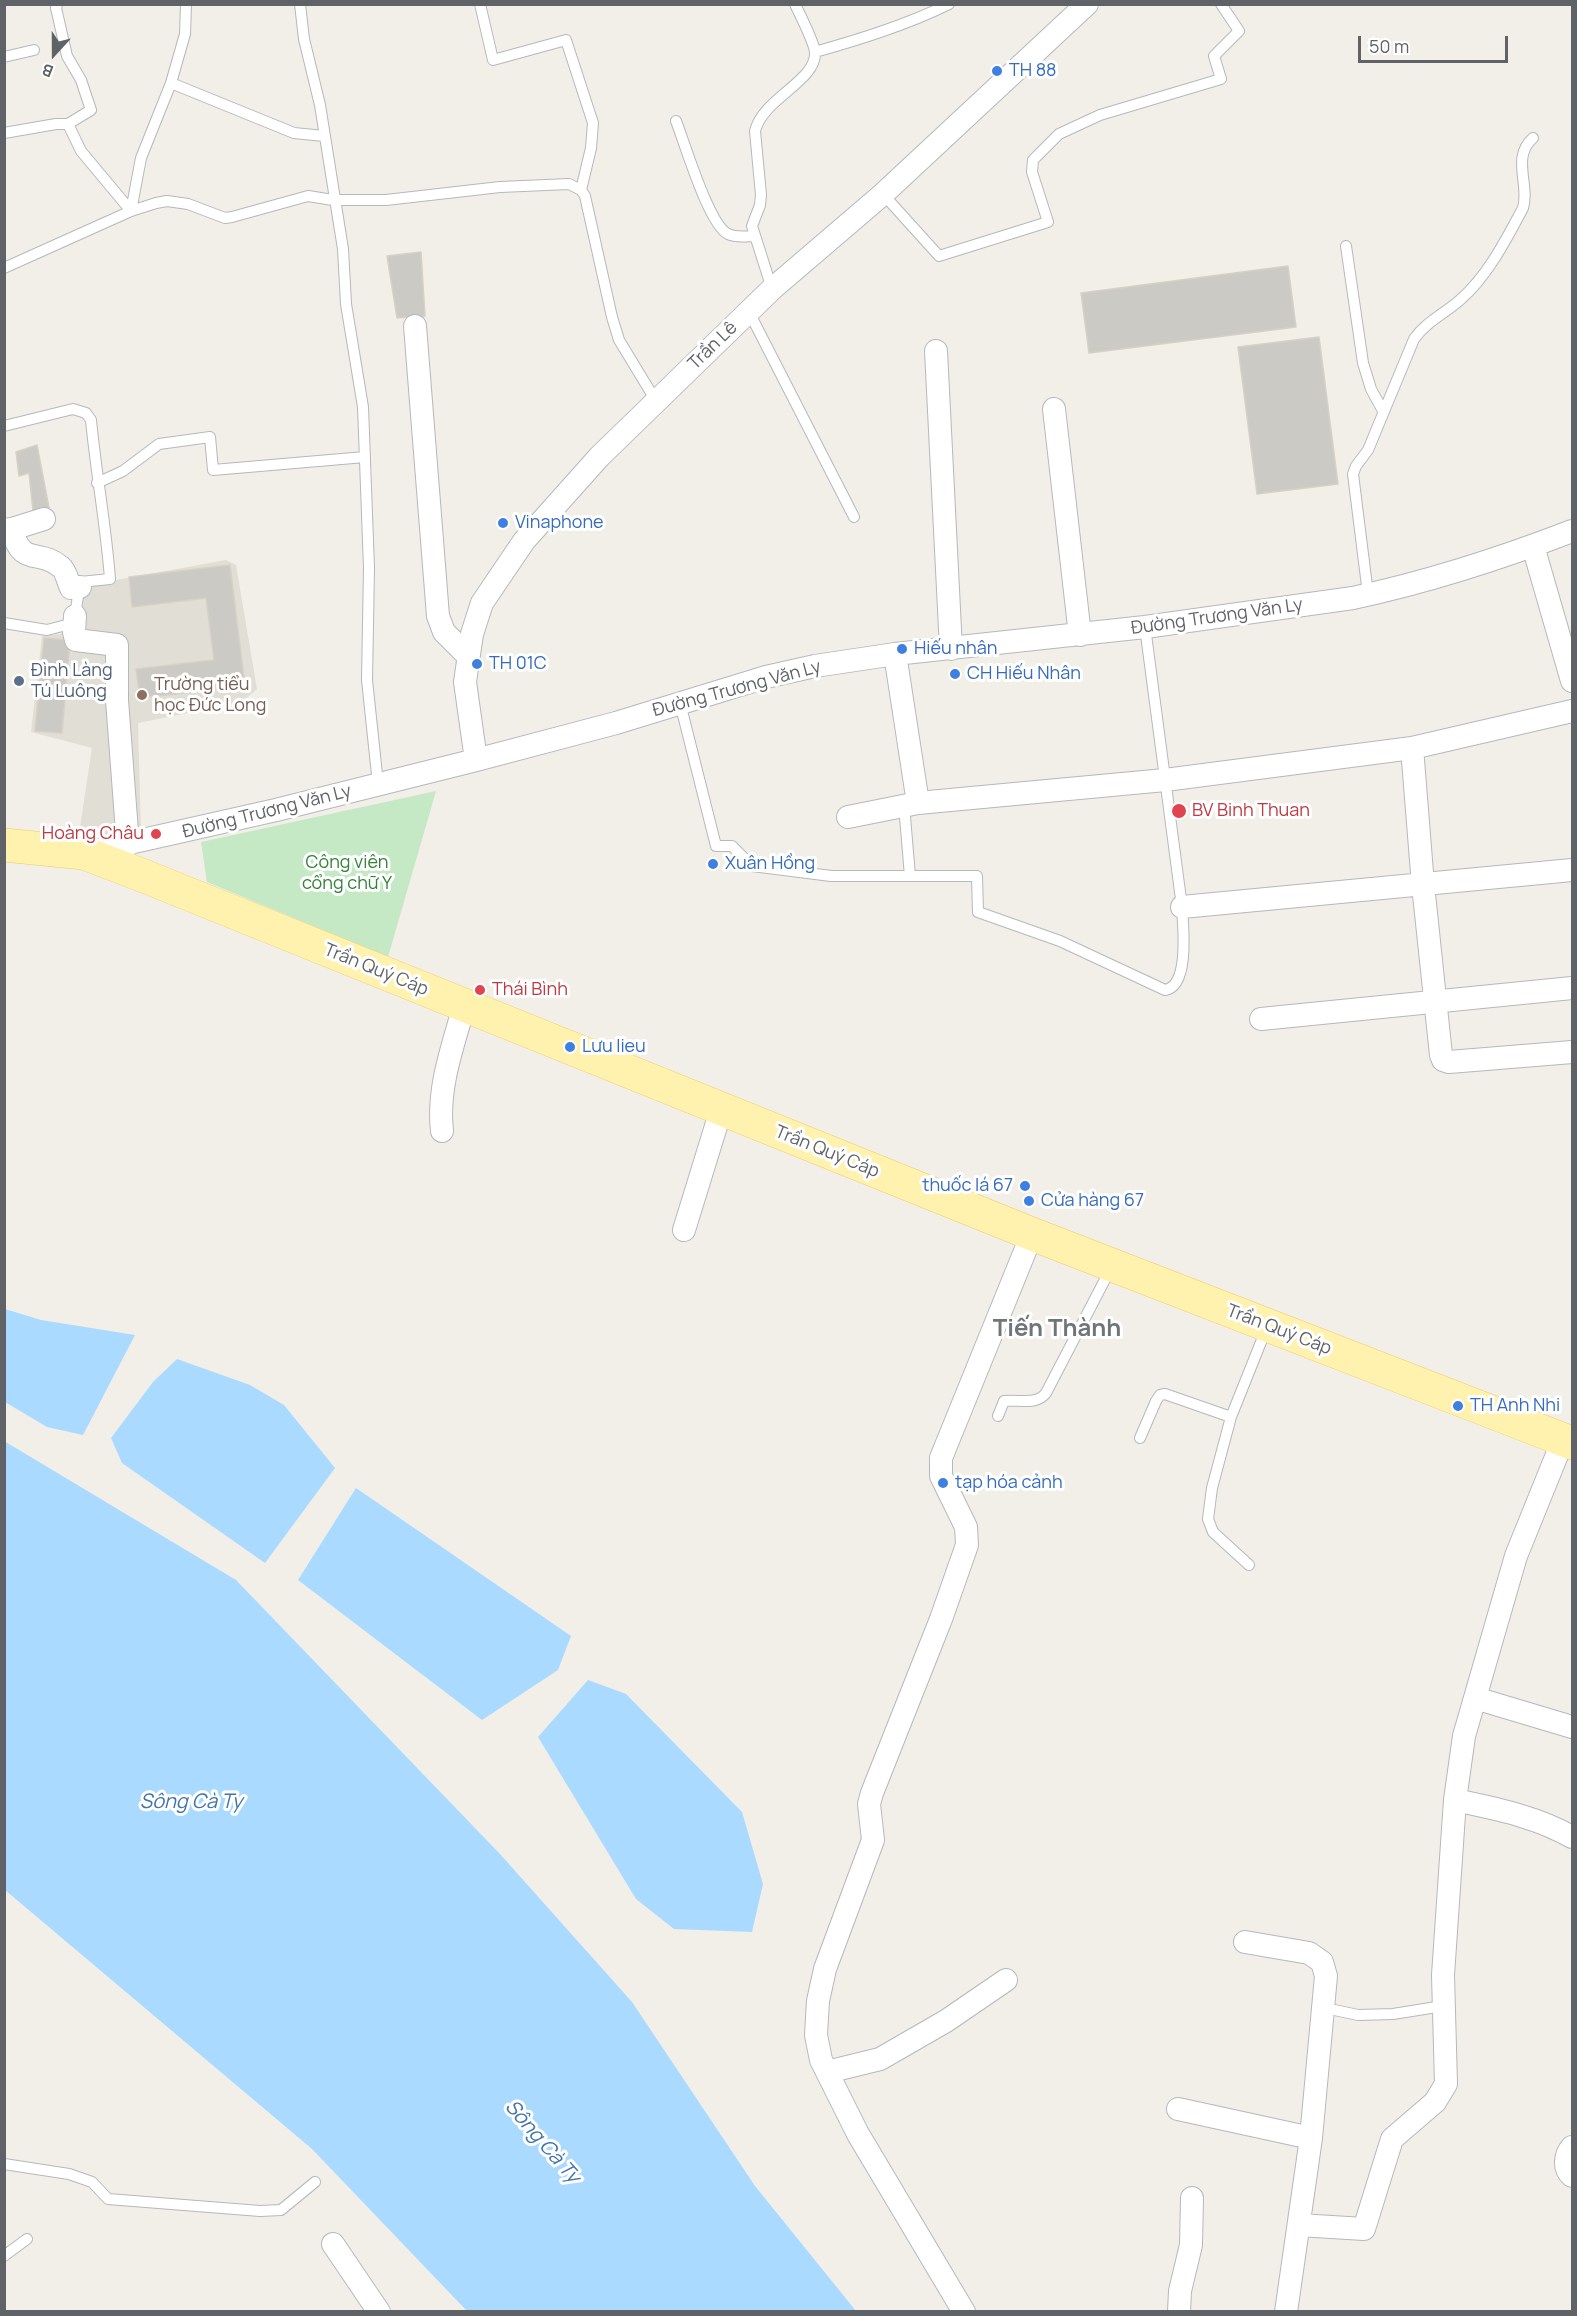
<!DOCTYPE html>
<html>
<head>
<meta charset="utf-8">
<style>
  body { margin:0 }
  #map { position:relative; width:1577px; height:2316px; overflow:hidden; background:#f1efe8; font-family:Manrope,sans-serif }
  canvas { display:block }
  .frame { position:absolute; inset:0; border:6px solid #5f6368; pointer-events:none }
  .north { position:absolute; left:24px; top:24px; width:60px; height:60px; -webkit-text-stroke:4px #fff; paint-order:stroke; rotate:201deg; font-size:16px; font-weight:700; line-height:24px; text-align:center; color:#5f6368 }
  .north::after { content:''; display:block; margin:auto; width:21px; height:27px; background:#5f6368; clip-path:polygon(50% 0,100% 100%,50% 72%,0 100%) }
  .scale { position:absolute; left:1358px; top:36px; width:150px; height:27px; box-sizing:border-box; border:3px solid #5f6368; border-top:0; padding-left:8px; font-size:18px; line-height:21px; white-space:nowrap; color:#5f6368; -webkit-text-stroke:4px #fff; paint-order:stroke }
</style>
</head>
<body>
<div id="map">
<canvas width="1577" height="2316"></canvas>
<div class="frame"></div>
<div class="north">B</div>
<div class="scale">50 m</div>
</div>
<script>
const g = document.querySelector('canvas').getContext('2d');
g.lineJoin = 'round';
function fill(path, color) { g.fillStyle = color; g.fill(path, 'evenodd'); }
function stroke(path, color, width, dash) { g.strokeStyle = color; g.lineWidth = width; g.lineCap = dash ? 'butt' : 'round'; g.setLineDash(dash || []); g.stroke(path); }
function label(font, color, halo, rows, align = 'center') {
  g.font = font + ' Manrope,sans-serif'; g.lineWidth = 6; g.setLineDash([]); g.textBaseline = 'middle'; g.strokeStyle = halo; g.fillStyle = color; for (const [text, x, y, turn = 0] of rows) {
    g.save(); g.translate(x, y); g.rotate((+turn || 0) * Math.PI / 180); g.textAlign = isNaN(turn) ? turn : align; if (halo) g.strokeText(text, 0, 0); g.fillText(text, 0, 0); g.restore();
  }
}
const education = new Path2D(`
  M226 560 236 565 257 689 242 702 138 723 141 833 78 840 92 748 31 732 42 636 77 632 85 588 116 580Z`);
const green = new Path2D(`
  M436 791 388 957 207 882 201 842Z`);
const water = new Path2D(`
  M5 1309 41 1320 135 1335 83 1435 47 1427 5 1402Z
  M177 1359 250 1385 284 1405 335 1468 265 1563 122 1463 111 1438 153 1382Z
  M4 1441 236 1580 500 1854 632 2002 755 2186 856 2311H467L312 2149 5 1890Z
  M356 1488 571 1636 558 1670 482 1720 298 1580Z
  M588 1680 626 1694 742 1812 763 1884 752 1932 674 1929 636 1899 538 1737Z`);
const building = new Path2D(`
  M421 252 425 316 397 318 387 256Z
  M1288 266 1296 327 1089 353 1081 293Z
  M1319 337 1338 484 1257 494 1238 347Z
  M37 445 49 508 33 511 29 473 19 476 16 452Z
  M230 565 245 686 140 698 136 669 214 660 206 598 132 607 129 577Z
  M44 638 70 640 62 733 35 731Z`);
const service = new Path2D(`
  M57 4 56 8 67 56 81 80 91 110 68 124
  M300 4 304 39 320 105 343 249 346 304 363 407 369 568 367 680 378 784
  M480 4 493 60 566 40 593 123 591 148 581 190
  M815 52C861 39 906 25 949 4
  M4 57 34 50
  M171 83 294 133 324 136
  M676 121C685 144 709 225 728 234 736 238 747 236 755 236
  M4 133 56 124H68L81 151 131 211
  M883 194 939 256 1048 222 1032 172 1033 160 1059 134 1100 115 1221 79 1214 56 1239 31 1221 4
  M131 211 141 158 171 83 185 34 186 4
  M1346 246 1363 363 1371 389 1383 411
  M4 268 131 211 156 203 167 201 188 204 225 218 232 217 308 196 333 200H386L500 187 569 184 581 190 585 196 612 317 619 340 656 401
  M772 289 752 226 760 205 761 195 755 131C763 98 817 81 815 52 814 42 800 15 795 4
  M749 312 854 517
  M4 426 73 409 86 413 91 420C96 473 106 525 110 579L80 582 74 623 47 630 4 623
  M97 483 123 471 159 444 210 437 213 470 365 457
  M1368 594 1353 474 1356 466 1368 450 1414 339C1426 322 1444 314 1460 300 1487 277 1506 240 1523 208 1530 185 1511 157 1533 138
  M680 703 716 846H732L752 866 831 876H977L978 912 1060 941 1165 990C1190 986 1183 926 1182 907L1145 627
  M904 805 910 876
  M998 1416 1004 1401C1018 1399 1036 1406 1046 1393L1111 1268
  M1140 1438 1156 1401 1160 1395 1165 1394 1231 1417
  M1249 1565 1213 1532 1208 1519 1212 1488 1231 1417 1267 1327
  M1325 2008 1358 2015 1393 2014 1443 2006
  M4 2164 69 2174 92 2182 108 2199 260 2211 281 2210 315 2182
  M4 2256 27 2239`);
const minor = new Path2D(`
  M415 326 438 616 444 632 468 656
  M936 351 951 649
  M1054 409 1080 635
  M12 529 44 519
  M4 530 12 529C21 568 39 548 61 567 66 571 68 582 71 588L80 587
  M1533 546 1572 681
  M75 616 74 632 76 640 117 645V700L128 845
  M895 654 918 803
  M1412 748 1423 885 1441 1055 1443 1060 1449 1062 1572 1052
  M476 760 465 682 472 634 482 603 524 541 599 457 772 289 883 194 1087 4
  M848 817 918 803 1165 780 1412 748 1572 711
  M85 853 276 810 476 760 616 723 766 677 815 666 895 654 1145 627 1353 598C1427 582 1502 558 1572 531
  M1182 907 1572 870
  M1261 1019 1572 988
  M442 1131C437 1088 453 1046 464 1006
  M684 1230 721 1110
  M1475 1698 1572 1727
  M1455 1800C1496 1809 1535 1816 1572 1837
  M1245 1942 1309 1953 1322 1962 1326 1976 1311 2138 1286 2312
  M827 2072 880 2059 946 2021 1006 1980
  M1178 2109 1311 2138
  M1572 2147C1565 2155 1563 2168 1572 2176
  M1299 2225 1364 2229 1392 2139 1435 2102 1446 2084 1443 1975 1455 1800 1464 1736 1516 1556 1563 1440
  M333 2244 379 2312
  M964 2312 858 2134 821 2060 816 2035 818 2001 825 1969 873 1840 869 1804 872 1793 941 1619 967 1545 966 1527 941 1476V1458L1032 1234
  M1179 2312 1180 2291 1191 2245 1192 2198`);
const primary = new Path2D(`
  M4 845 84 853 144 876 1032 1234 1572 1443`);
const markers = [
  [997,71,6,"#3f7fe0"],
  [503,523,6,"#3f7fe0"],
  [902,649,6,"#3f7fe0"],
  [477,664,6,"#3f7fe0"],
  [955,674,6,"#3f7fe0"],
  [19,681,6,"#5c6f8a"],
  [142,695,6,"#8d6e63"],
  [1179,811,8,"#e0444e"],
  [156,834,6,"#e0444e"],
  [713,864,6,"#3f7fe0"],
  [480,990,6,"#e0444e"],
  [570,1047,6,"#3f7fe0"],
  [1025,1186,6,"#3f7fe0"],
  [1029,1201,6,"#3f7fe0"],
  [1458,1406,6,"#3f7fe0"],
  [943,1483,6,"#3f7fe0"]
];
const shopNames = [
  ["TH 88",1009,71],
  ["Vinaphone",515,523],
  ["Hiếu nhân",914,649],
  ["TH 01C",489,664],
  ["CH Hiếu Nhân",967,674],
  ["Xuân Hồng",725,864],
  ["Lưu lieu",582,1047],
  ["thuốc lá 67",1013,1186,"right"],
  ["Cửa hàng 67",1041,1201],
  ["TH Anh Nhi",1470,1406],
  ["tạp hóa cảnh",955,1483]
];
const streetNames = [
  ["Trần Lê",713,346,-44],
  ["Đường Trương Văn Ly",1217,617,-8],
  ["Đường Trương Văn Ly",737,689,-15],
  ["Đường Trương Văn Ly",267,812,-14],
  ["Trần Quý Cáp",376,970,22],
  ["Trần Quý Cáp",827,1152,22],
  ["Trần Quý Cáp",1279,1330,21]
];
const serviceNames = [
  ["Đình Làng",31,671],
  ["Tú Luông",31,692]
];
const educationNames = [
  ["Trường tiểu",154,685],
  ["học Đức Long",154,706]
];
const healthNames = [
  ["BV Binh Thuan",1192,811],
  ["Hoàng Châu",144,834,"right"],
  ["Thái Bình",492,990]
];
const parkNames = [
  ["Công viên",347,863],
  ["cổng chữ Y",347,884]
];
const waterNames = [
  ["Sông Cà Ty",191,1802],
  ["Sông Cà Ty",542,2142,49]
];
const districtNames = [
  ["Tiến Thành",1057,1329]
];
fill(education, '#e1ded6');
fill(green, '#c5e8c5');
fill(water, '#aadaff');
fill(building, '#cccac5');
stroke(building, '#d6d1c6', 1.5);
stroke(service, '#b5b8bc', 12);
stroke(minor, '#b5b8bc', 24);
stroke(primary, '#f2c960', 34);
stroke(service, '#fff', 10);
stroke(minor, '#fff', 22);
stroke(primary, '#fff2af', 33);
for (const [x, y, r, color] of markers) { const dot = new Path2D(); dot.arc(x, y, r, 0, 2 * Math.PI); g.fillStyle = color; g.fill(dot); stroke(dot, '#fff', 2); }
label('18px', '#366cbe', '#fff', shopNames, 'left');
label('18px', '#5f6368', '#fff', streetNames);
label('18px', '#4e5e75', '#fff', serviceNames, 'left');
label('18px', '#785e54', '#fff', educationNames, 'left');
label('18px', '#be3a42', '#fff', healthNames, 'left');
label('18px', '#348238', '#fff', parkNames);
label('italic 20px', '#4174aa', '#fff', waterNames);
label('bold 24px', '#70757a', '#fff', districtNames);
</script>
</body>
</html>
